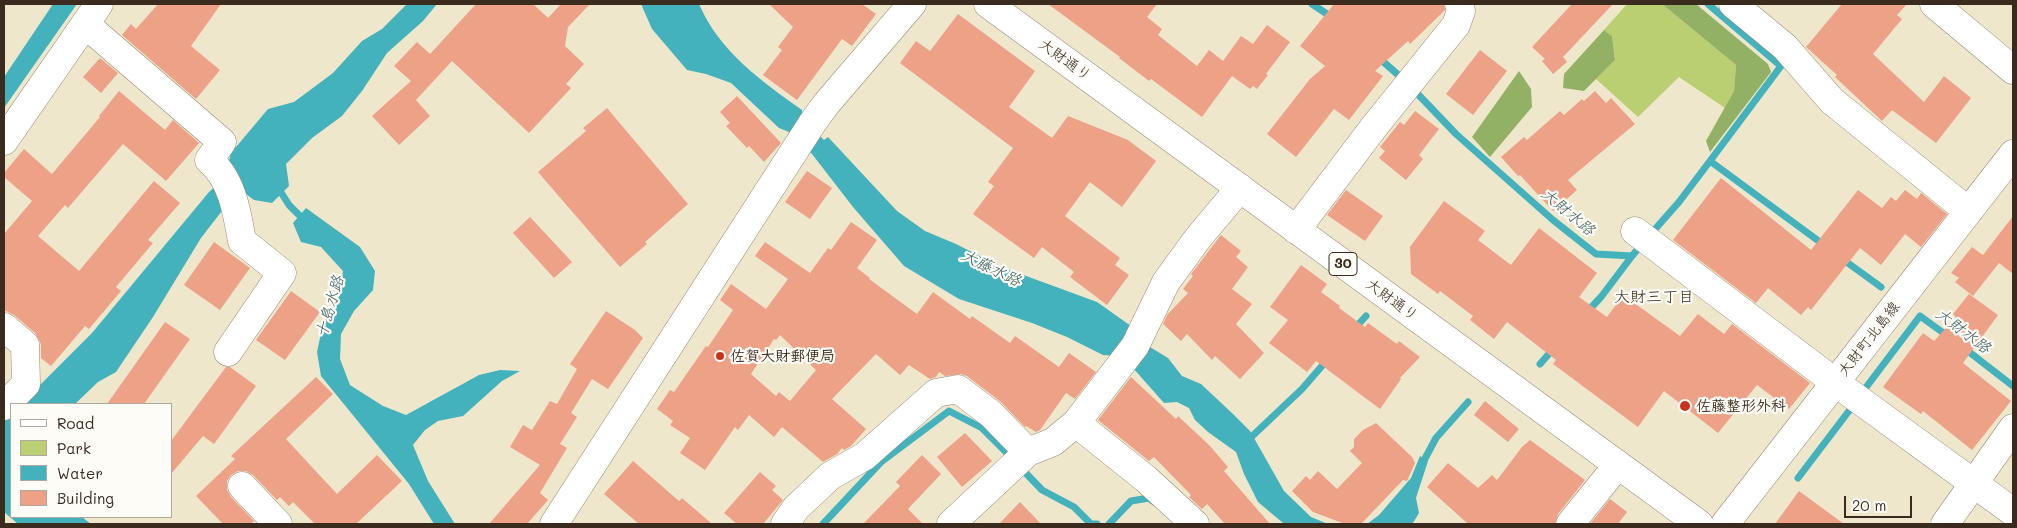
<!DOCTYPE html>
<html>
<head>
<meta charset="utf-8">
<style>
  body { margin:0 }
  #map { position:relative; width:2017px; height:528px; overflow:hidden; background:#efe7cc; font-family:Mali,sans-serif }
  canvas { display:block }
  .frame { position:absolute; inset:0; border:5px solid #3b2a1e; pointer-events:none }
  .legend { position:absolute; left:10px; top:403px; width:162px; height:115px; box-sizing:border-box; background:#fdfcf7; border:1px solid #afa8a0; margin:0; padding:6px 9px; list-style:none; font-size:15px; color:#3b2a1e }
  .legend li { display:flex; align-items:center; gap:10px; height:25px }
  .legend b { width:25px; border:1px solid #afa8a0 }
  .scale { position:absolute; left:1844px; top:496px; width:68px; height:22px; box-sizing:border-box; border:2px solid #3b2a1e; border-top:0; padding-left:6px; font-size:15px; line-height:18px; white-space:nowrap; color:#3b2a1e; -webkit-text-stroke:4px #fdfcf7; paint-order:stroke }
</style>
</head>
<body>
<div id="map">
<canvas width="2017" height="528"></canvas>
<div class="frame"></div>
<ul class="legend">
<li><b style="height:6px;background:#fff"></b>Road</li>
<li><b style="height:14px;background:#bace72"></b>Park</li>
<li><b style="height:14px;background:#43b2bd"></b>Water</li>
<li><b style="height:14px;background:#eda186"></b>Building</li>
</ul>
<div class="scale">20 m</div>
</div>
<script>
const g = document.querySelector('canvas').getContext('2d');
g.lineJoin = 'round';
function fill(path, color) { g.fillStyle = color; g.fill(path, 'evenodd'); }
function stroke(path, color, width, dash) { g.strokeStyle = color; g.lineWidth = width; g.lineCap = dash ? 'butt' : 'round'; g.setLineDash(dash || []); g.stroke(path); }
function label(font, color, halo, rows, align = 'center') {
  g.font = font + ' Mali,"Klee One",sans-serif'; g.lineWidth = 4.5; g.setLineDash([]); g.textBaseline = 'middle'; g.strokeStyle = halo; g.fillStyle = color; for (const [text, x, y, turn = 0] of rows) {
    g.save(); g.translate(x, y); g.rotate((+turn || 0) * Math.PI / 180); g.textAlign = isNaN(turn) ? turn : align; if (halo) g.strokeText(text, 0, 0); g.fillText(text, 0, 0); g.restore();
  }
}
const green = new Path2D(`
  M1627 4H1662L1736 65 1734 91 1725 108 1679 77 1638 117 1596 79 1615 60 1612 36 1604 30Z`);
const forest = new Path2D(`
  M1662 4H1696L1768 64 1771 72 1710 152 1706 141 1734 91 1736 65Z
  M1604 30 1612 36 1615 60 1584 91 1563 88 1564 74Z
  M1519 71 1531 89 1532 107 1490 157 1472 137Z`);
const water = new Path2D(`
  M53 4H77L4 108V77Z
  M407 4H437L423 21 387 53 362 91 342 116 312 138 286 164 289 186 272 203 254 200 242 191 225 207 201 238 153 317 116 372 98 382 75 404H21L92 333 209 192 225 177 231 153 268 109 294 102 333 73 362 41 382 29Z
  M641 4H699C719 51 761 81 802 110L803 119 824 140 828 137 897 211 925 231 956 244 999 266 1097 302 1131 326 1145 344 1168 358 1182 376 1201 384 1233 414 1250 431 1284 491 1311 517 1328 524 1283 523 1258 502 1244 474 1236 452 1208 432 1195 420 1189 408 1177 402 1164 403 1133 368 1117 356 1103 355 1067 337 1032 323 959 299 904 266 853 207 812 154 789 132 779 128 731 83 706 74 687 70 652 29Z
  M306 208 360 247 375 271 373 290 354 311 341 334 340 359 350 385 383 406 406 415 479 375 500 370 520 371 502 381 463 416 438 421 425 430 413 445 428 481 455 524H434L409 484 321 376 317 352 323 324 340 295 343 271 321 247 301 242 293 223Z
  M11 413V517H82L91 524H18L4 512V421Z
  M1420 456 1428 461 1416 498 1419 513 1413 523 1367 524 1379 515 1411 478Z`);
const stream = new Path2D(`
  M1312 4 1333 18
  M1708 4 1781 66 1710 161
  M1379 58 1404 80
  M1412 88 1456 134 1553 220 1596 254 1632 256 1642 244
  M277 186 289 205 306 222
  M1649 236 1679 202 1710 161 1824 245
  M1841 258 1881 287
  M1587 312 1601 297 1632 256
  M1355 328 1366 316
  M1964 348 2013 386
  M1540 364 1554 348
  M1861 394 1920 316 1949 337
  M1246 442 1302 389 1328 359
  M1019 466 1042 490 1074 507 1091 524H1097
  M1421 466 1436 438 1468 402
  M1798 478 1855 403
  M823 524 881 462 949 411 982 428 1012 458
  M1109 524 1131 501 1149 498 1154 502`);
const building = new Path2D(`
  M158 4H221L191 46 220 70 196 99 122 35 131 24 136 29Z
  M476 4H533L548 18 561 4H590L568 27 565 46 584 64 566 84 571 88 529 133 452 61 416 100 430 116 399 145 372 116 411 81 394 66 417 42 430 54Z
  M769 4H862L876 14 852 46 842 39 797 100 763 75 782 50 778 47 793 27Z
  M1048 4H1157L1147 17 1162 29 1158 35 1197 66 1209 50 1223 61 1241 36 1253 44 1267 25 1290 42 1266 74 1268 75 1257 89 1253 86 1250 89 1232 76 1202 117 1151 79 1149 81 1119 58 1120 57Z
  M1334 4H1444L1445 10 1410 44 1408 41 1375 71 1383 76 1349 120 1334 109 1296 157 1267 134 1310 79 1325 66 1300 46Z
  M1572 4H1613L1563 57 1567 62 1553 74 1542 61 1545 59 1532 47Z
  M1842 4H1907L1897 15 1902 19 1873 54 1924 102 1944 76 1971 98 1936 143 1892 110 1882 121 1835 77 1837 75 1806 47Z
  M958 14 1035 71 1009 107 1052 138 1068 116 1128 140 1156 161 1122 207 1090 182 1065 216 1120 258 1115 265 1129 275 1107 305 1070 277 1074 272 1042 247 1034 258 973 214 994 186 988 182 1013 148 900 63 916 41 930 51Z
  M1480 50 1507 71 1473 115 1446 94Z
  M100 58 118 73 101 93 83 77Z
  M119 91 165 130 173 120 199 143 166 181 123 144 68 208 65 205 38 236 79 271 154 181 180 203 148 240 153 243 116 287 121 291 89 329 85 326 51 366 41 358V344L35 333 14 315 4 310V234L32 201 4 177V173L24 149 52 174 100 117 99 116Z
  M1595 91 1606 103 1611 98 1635 124 1568 180 1577 190 1553 211 1520 175 1518 176 1501 157 1524 137 1527 140 1560 111 1564 115 1582 99 1584 101Z
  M737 96 781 143 764 162 749 146 747 148 726 126 730 123 720 112Z
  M607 108 688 204 645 242 647 244 620 267 538 172 586 131 583 128Z
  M1415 111 1439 129 1419 155 1423 159 1406 180 1379 158 1385 151 1380 147 1400 122 1404 125Z
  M807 171 832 188 810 219 785 202Z
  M1721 178 1811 250 1858 190 1882 208 1891 197 1896 201 1905 190 1917 199 1921 193 1947 214 1921 247 1905 234 1881 265 1860 248 1811 310 1808 307 1801 315 1768 288 1756 303 1673 240Z
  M1346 190 1383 216 1365 241 1327 215Z
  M1444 201 1485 231 1478 240 1511 265 1539 228 1597 273 1579 297 1607 317 1623 295 1680 336 1698 314 1724 334 1732 324 1810 383 1789 409 1757 385 1718 433 1664 391 1638 427 1553 364 1556 360 1507 322 1494 339 1470 320 1473 316 1440 291 1438 294 1411 274 1410 247Z
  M2013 216V274L1999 263 1973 296 1955 282 1959 278 1951 273 1972 247 1983 255Z
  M530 217 572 262 554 278 513 233Z
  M851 222 877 240 857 268 870 278 869 279 917 314 933 292 970 319 972 316 1010 343 1015 336 1059 367 1069 353 1096 372 1075 399 1066 393 1040 430 1036 432 1026 426 1025 427 1001 402 967 376 961 374 945 376 939 372 936 377 930 379 909 365 900 375 876 354 832 399 866 429 851 446 844 450 842 448 837 454 823 462 782 427 774 437 749 415 738 430 735 427 705 470 680 453 690 438 670 425 673 421 657 409 670 390 674 392 706 346 708 347 733 310 720 300 731 284 766 309 788 279 755 256 765 242 810 273 828 248 831 250ZM780 335 816 370 790 401 779 392 776 396 751 374 774 339 776 340Z
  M1221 235 1241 251 1236 257 1248 267 1232 289 1252 304 1236 324 1264 353 1240 379 1215 356 1212 360 1187 334 1181 341 1163 324 1167 315 1188 293 1183 289 1193 276 1191 274Z
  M214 242 250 268 220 310 184 285Z
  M1301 265 1327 284 1321 292 1340 306 1339 308 1365 327 1368 323 1397 344 1399 341 1420 357 1400 378 1401 379 1380 409 1316 361 1307 372 1269 343 1288 320 1270 307Z
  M291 291 320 312 285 360 256 340Z
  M1969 294 1998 315 1963 363 2011 401 1972 450 1923 411 1921 414 1883 387 1923 333 1934 341 1956 317 1953 314Z
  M606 311 635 330 643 338 608 389 592 379 571 413 577 417 560 444 567 448 540 493 548 500 527 524H489L540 465 510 447 523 425 532 430 550 401 557 404 577 369 570 364Z
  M165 322 190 339 144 404H107Z
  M226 367H230L256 386 214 444 203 436 171 474V441Z
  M316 377 333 394 286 439 337 494 377 455 402 481 356 524H315L293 502 289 506 280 497 277 500 253 475 246 471H238L231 475 227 481V490L231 497 254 521 251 524H223L196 496 235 459 231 456Z
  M1131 377 1176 419 1178 416 1209 445 1228 467 1224 471 1270 524H1225L1207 504 1202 509 1189 497 1191 495 1154 457 1149 461 1098 420Z
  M1485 401 1519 429 1508 442 1474 415Z
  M1376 423 1412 457 1415 463 1407 481 1403 480 1362 523 1345 524 1313 512 1292 491 1306 476 1310 480 1318 471 1337 489 1362 463 1350 451 1354 447V439L1363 430Z
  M965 433 992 461 962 487 937 457Z
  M1530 440 1585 480 1558 514 1555 524H1468L1427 487 1448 463 1478 488 1492 475 1497 480 1522 447Z
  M922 455 941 474 908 509 923 524H863L900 486 896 482Z
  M633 461 679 501 682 498 712 524H639L604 494Z
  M760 472 776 486 772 490 783 500 763 524H737L724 513Z
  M1799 491 1844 524H1775Z
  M1610 499 1627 512 1618 524H1590Z
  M1020 502 1041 524H999Z`);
const minor = new Path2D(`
  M1733 4 1785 47 1832 101 1968 211
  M1934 4 2013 70
  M85 24 222 142 209 160C232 179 237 212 242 241L282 273 228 352
  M4 141 99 4
  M1296 230 1374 127 1456 25 1461 11 1459 4
  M1635 231 1836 383 2013 512
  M4 327 25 345 26 384 4 406
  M1076 423 1146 479 1195 524
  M242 486 278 524
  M554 524 813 122 827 103 912 4
  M785 524 796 508 830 476 865 456 936 393 958 389 991 414 1028 452 1053 442 1076 423 1135 346 1166 282 1198 238 1240 188
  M951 524 1028 452
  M1570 524 1617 466
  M1725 524 2013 154
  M1945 524 2013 428`);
const major = new Path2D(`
  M988 4 1699 524`);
const markers = [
  [720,356,5,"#c8321e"],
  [1685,406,6,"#c8321e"]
];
const shields = [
  [1343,264,28]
];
const shieldNames = [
  ["30",1343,264]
];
const streetNames = [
  ["大財通り",1065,60,36],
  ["大財通り",1392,300,36],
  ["大財町北島線",1869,339,-52]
];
const poiNames = [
  ["佐賀大財郵便局",730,356],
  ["佐藤整形外科",1696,406]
];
const waterNames = [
  ["大財水路",1568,212,40],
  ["大藤水路",991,268,26],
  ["十島水路",330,307,-74],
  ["大財水路",1963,331,37]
];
const neighbourhoodNames = [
  ["大財三丁目",1654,297]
];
fill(green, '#bace72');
fill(forest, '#93b164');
fill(water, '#43b2bd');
stroke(stream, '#43b2bd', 7);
fill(building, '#eda186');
stroke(minor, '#958875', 29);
stroke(major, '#958875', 29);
stroke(minor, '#fff', 28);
stroke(major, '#fff', 28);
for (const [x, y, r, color] of markers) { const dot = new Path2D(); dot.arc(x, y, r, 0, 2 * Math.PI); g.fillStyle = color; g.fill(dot); stroke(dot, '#fdfcf7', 2); }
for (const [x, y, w] of shields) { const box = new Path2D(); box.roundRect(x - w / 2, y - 11.5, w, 23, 4); g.fillStyle = '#fdfcf7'; g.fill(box); stroke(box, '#3b2a1e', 1); }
label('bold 14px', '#3b2a1e', null, shieldNames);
label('15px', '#3b2a1e', '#fdfcf7', streetNames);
label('bold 15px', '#3b2a1e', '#fdfcf7', poiNames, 'left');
label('italic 16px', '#3e605e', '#fdfcf7', waterNames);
label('16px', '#3b2a1e', '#fdfcf7', neighbourhoodNames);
</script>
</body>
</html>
